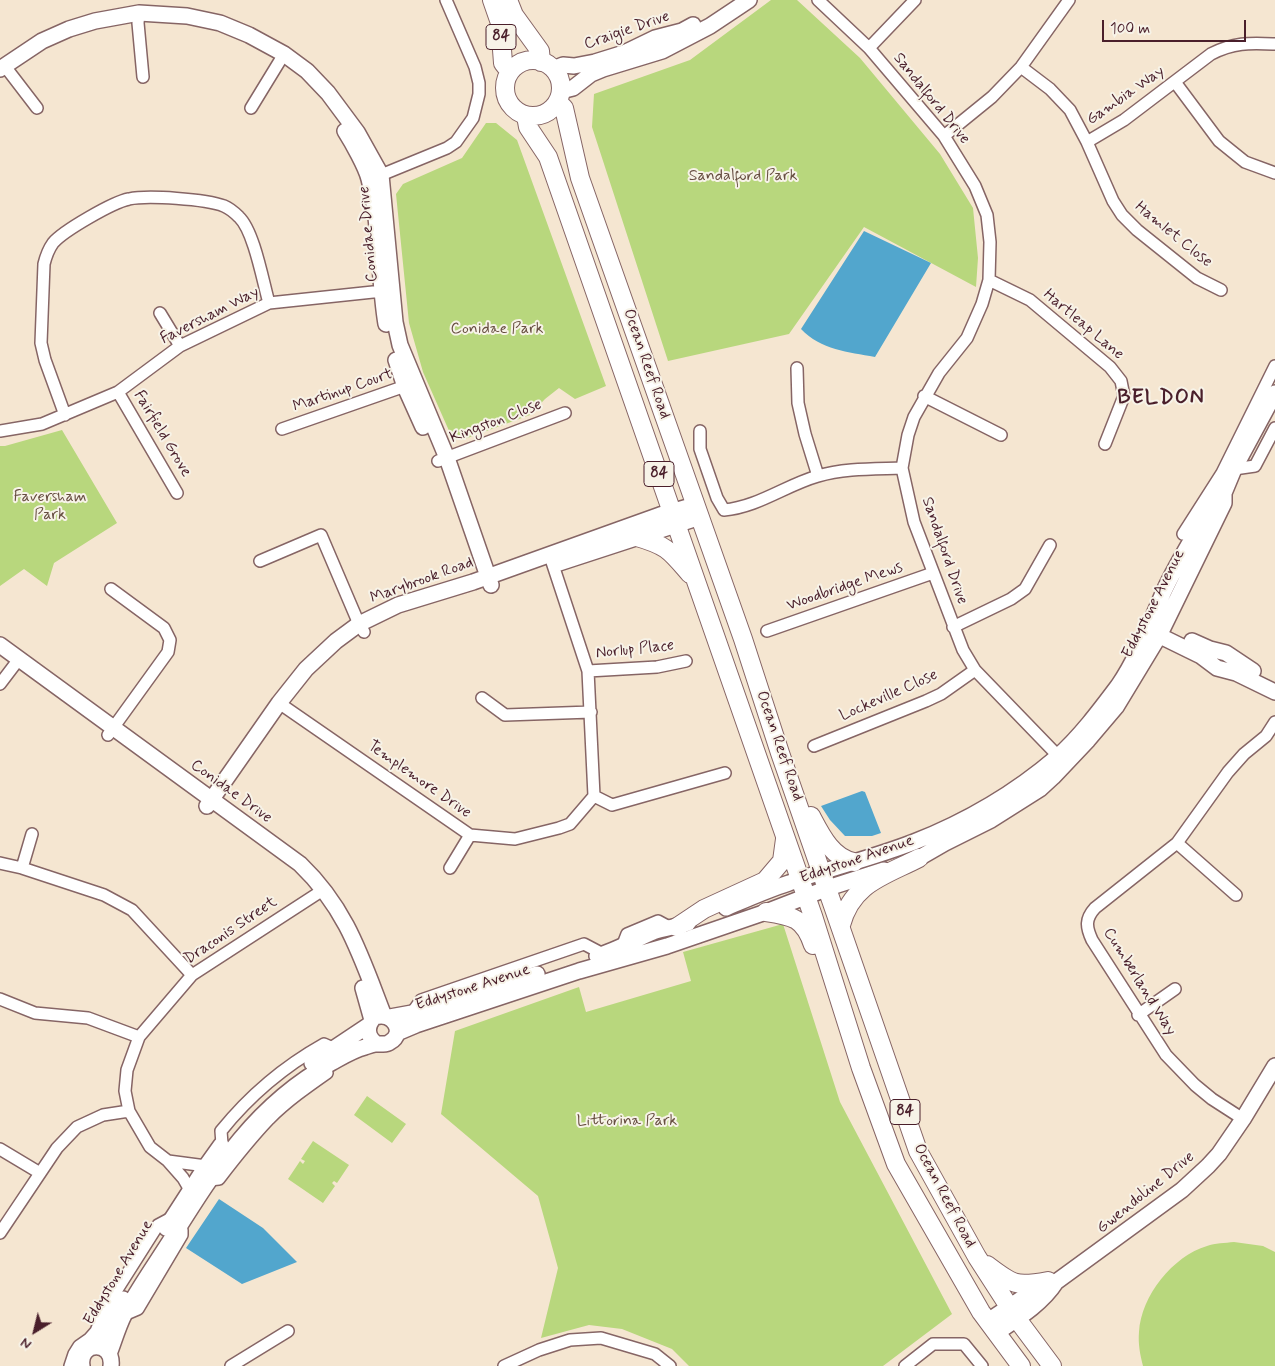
<!DOCTYPE html>
<html>
<head>
<meta charset="utf-8">
<style>
  body { margin:0 }
  #map { position:relative; width:1275px; height:1366px; overflow:hidden; background:#f5e6d1; font-family:Mynerve,sans-serif }
  canvas { display:block }
  .north { position:absolute; left:10px; top:1306px; width:50px; height:50px; -webkit-text-stroke:4px #f7f3e8; paint-order:stroke; rotate:216deg; font-size:14px; font-weight:700; line-height:20px; text-align:center; color:#4a1f2b }
  .north::after { content:''; display:block; margin:auto; width:18px; height:22px; background:#4a1f2b; clip-path:polygon(50% 0,100% 100%,50% 72%,0 100%) }
  .scale { position:absolute; left:1102px; top:20px; width:144px; height:22px; box-sizing:border-box; border:2px solid #4a1f2b; border-top:0; padding-left:6px; font-size:15px; line-height:18px; white-space:nowrap; color:#4a1f2b; -webkit-text-stroke:4px #f7f3e8; paint-order:stroke }
</style>
</head>
<body>
<div id="map">
<canvas width="1275" height="1366"></canvas>
<div class="north">N</div>
<div class="scale">100 m</div>
</div>
<script>
const g = document.querySelector('canvas').getContext('2d');
g.lineJoin = 'round';
function fill(path, color) { g.fillStyle = color; g.fill(path, 'evenodd'); }
function stroke(path, color, width, dash) { g.strokeStyle = color; g.lineWidth = width; g.lineCap = dash ? 'butt' : 'round'; g.setLineDash(dash || []); g.stroke(path); }
function label(font, color, halo, rows, align = 'center') {
  g.font = font + ' Mynerve,sans-serif'; g.lineWidth = 4; g.setLineDash([]); g.textBaseline = 'middle'; g.strokeStyle = halo; g.fillStyle = color; for (const [text, x, y, turn = 0] of rows) {
    g.save(); g.translate(x, y); g.rotate((+turn || 0) * Math.PI / 180); g.textAlign = isNaN(turn) ? turn : align; if (halo) g.strokeText(text, 0, 0); g.fillText(text, 0, 0); g.restore();
  }
}
const green = new Path2D(`
  M771 0H797L860 58 940 154 973 208 978 258 976 287 864 227 789 334 668 361 592 127 594 94 690 60Z
  M486 123H496L517 140 606 386 575 399 559 388 545 399 530 415 462 440 450 433 423 372 409 323 396 194 403 184 462 158Z
  M62 430 117 523 54 563 47 586 24 569 0 586V446H5Z
  M783 924 840 1102 952 1314 883 1366H689L672 1349 622 1329 589 1325 541 1338 558 1268 538 1196 441 1114 455 1031 579 987 586 1012 691 981 683 952Z
  M367 1096 406 1124 392 1143 354 1115Z
  M313 1141 349 1165 337 1183 334 1181 332 1183 335 1186 323 1203 288 1179 300 1161 303 1164 305 1161 301 1159Z
  M1234 1242 1263 1246 1275 1252V1366H1143C1140 1354 1138 1344 1139 1332 1141 1296 1173 1256 1207 1246 1215 1243 1225 1243 1234 1242Z`);
const water = new Path2D(`
  M864 231 931 263 875 357C848 352 821 350 801 329Z
  M862 791 865 792 881 833 872 836H845L830 820 821 806Z
  M219 1199 263 1228 297 1262 242 1284 186 1248Z`);
const street = new Path2D(`
  M818 0 869 48 944 136 975 186 987 215 990 242 989 280 982 304 967 338 939 373 914 417 908 435 902 468 914 522 963 650 975 670 1062 760
  M139 13 138 23 143 77
  M869 48 915 0
  M4 65 37 108
  M1021 67 1050 89 1070 110 1087 142 1124 120 1211 54C1234 42 1250 43 1275 44
  M1175 82 1219 141 1245 162 1275 173
  M251 108 284 54
  M944 136 992 97 1021 67 1069 0
  M1087 142 1113 201 1122 215 1137 230 1197 278 1221 290
  M373 177 381 175 447 148 456 142 473 118 479 94V83L475 67 446 0
  M989 280 1030 300 1110 367 1121 381 1124 396 1105 444
  M160 313 180 346
  M797 368 798 403 805 434 818 476
  M118 392 177 493
  M924 396 1001 435
  M65 415 45 360 41 343 44 264C46 256 48 250 53 243 63 231 113 202 129 199 147 195 206 199 224 206 229 208 235 213 239 217 254 231 263 282 269 303
  M282 429 411 384
  M0 431 42 424 118 392 180 346 269 303 373 292H390
  M700 431V449L717 498 724 510C758 507 786 485 818 476 844 468 875 469 902 468
  M438 461 565 413
  M1234 469 1255 466 1275 428
  M1183 534 1222 473 1275 366
  M260 561 321 535 359 624 364 632
  M953 627 1011 599 1025 589 1050 545
  M767 631 933 573
  M588 671 657 667 686 661
  M0 684 19 659
  M482 698 505 715 591 712
  M279 703 470 835 515 839 559 828 570 824 594 796 588 671 550 556
  M108 735 168 652 170 640 164 628 111 589
  M814 746 926 701 941 694 975 670
  M594 796 612 805 725 773
  M1177 843 1236 895
  M0 863 22 868 104 895 132 910 192 975
  M22 868 32 834
  M450 868 470 835
  M622 947 627 934 658 921 671 928
  M0 999 35 1013 88 1018 139 1037
  M412 1013 421 1000 584 944 603 954
  M1138 1015 1175 989
  M1243 1119 1212 1099 1195 1085 1166 1055 1092 940C1086 927 1085 919 1095 908L1177 843 1228 772 1244 754 1266 736 1275 722
  M222 1144 221 1131C250 1095 283 1067 324 1044L335 1049
  M0 1149 40 1173
  M168 1161 206 1166
  M209 1180 219 1179C235 1158 251 1138 269 1119 287 1101 307 1087 327 1073
  M190 1190 183 1178 168 1161 150 1147 129 1111 125 1091 127 1070 139 1037 192 975 323 890
  M0 1233 57 1148 77 1127 103 1115 129 1111
  M124 1315 138 1309 182 1235V1230
  M70 1366 74 1354 79 1346 89 1339 96 1331 106 1307 158 1225 173 1217
  M231 1366 288 1331
  M504 1366 539 1350 570 1340 601 1338 655 1354 670 1366
  M905 1366 933 1344H964L982 1366`);
const secondary = new Path2D(`
  M0 69 42 41 69 29 95 21 139 13 187 16 220 23 249 35 284 54 307 71 328 93 357 132 381 175 395 322 400 345 447 458 491 585
  M553 69 563 65 574 66 595 62 624 53 655 38 682 31 693 25
  M561 91 573 88 591 74 603 69 662 51 710 26 749 0
  M345 131C352 142 366 167 369 179 381 225 378 276 386 324
  M396 360 405 387 423 427
  M559 563 700 517
  M1152 632 1201 656 1217 668 1236 673 1275 692
  M1192 641 1210 649 1226 653 1253 671
  M0 645 300 864C347 909 361 957 384 1016
  M207 806 279 703 306 669 336 641 359 624 398 605 473 582 660 515 695 505
  M908 862 919 858 945 843 991 820 1040 789 1053 777 1088 740 1116 707 1159 636 1224 503V493L1234 469 1275 393
  M726 908C747 899 767 890 789 883 830 868 873 858 914 842 965 822 1015 793 1057 757 1079 738 1100 710 1118 686 1138 657 1150 623 1164 591 1179 559 1198 529 1216 499L1222 494
  M597 956C617 950 634 940 653 932 664 928 677 927 688 923
  M363 988 372 1020
  M390 1017 412 1013 537 974
  M397 1033 416 1025 579 971 667 946 766 912 828 888 884 870
  M312 1063 369 1025
  M166 1228 206 1166 221 1145
  M988 1321 1048 1281
  M996 1333C1017 1319 1042 1304 1056 1282L1182 1190 1208 1166 1219 1154 1243 1119 1275 1066
  M94 1347 123 1299
  M109 1354C114 1341 118 1327 124 1315 137 1290 157 1262 172 1238 216 1168 256 1104 331 1063 342 1057 353 1050 365 1047 368 1046 372 1044 376 1044 381 1043 385 1046 390 1042 406 1033 393 1011 375 1017 366 1025 366 1037 377 1044
  M82 1366C78 1341 114 1340 111 1366`);
const primary = new Path2D(`
  M492 0 500 23 503 63 510 72
  M508 0 514 15 540 51 541 62
  M505 88a28 28 0 1 1 56 0a28 28 0 1 1-56 0Z
  M558 102 564 108 580 178 743 639 780 753 918 1151 977 1257 1017 1319 1052 1366
  M526 116 528 127 548 157 785 836 813 916 861 1068 896 1164 981 1312 1021 1366
  M637 537C668 546 670 551 690 574
  M811 816C821 835 832 858 854 862
  M766 912C793 916 804 918 813 945
  M841 925C852 883 884 876 919 858
  M677 927 704 909 765 881 782 861 785 839
  M987 1265C1013 1285 1016 1287 1048 1281`);
const shields = [
  [501,37,30],
  [659,474,30],
  [905,1112,30]
];
const shieldNames = [
  ["84",501,37],
  ["84",659,474],
  ["84",905,1112]
];
const streetNames = [
  ["Craigie Drive",627,31,-19],
  ["Gambia Way",1126,96,-35],
  ["Sandalford Drive",931,99,51],
  ["Conidae Drive",369,234,-95],
  ["Hamlet Close",1173,235,39],
  ["Faversham Way",210,316,-27],
  ["Hartleap Lane",1083,325,40],
  ["Ocean Reef Road",646,364,71],
  ["Martinup Court",343,391,-19],
  ["Kingston Close",496,422,-21],
  ["Fairfield Grove",162,434,59],
  ["Sandalford Drive",944,551,71],
  ["Marybrook Road",422,581,-20],
  ["Woodbridge Mews",845,587,-19],
  ["Eddystone Avenue",1154,604,-63],
  ["Norlup Place",635,650,-6],
  ["Lockeville Close",889,696,-24],
  ["Ocean Reef Road",779,746,71],
  ["Templemore Drive",419,780,35],
  ["Conidae Drive",231,792,36],
  ["Eddystone Avenue",857,860,-19],
  ["Draconis Street",231,931,-34],
  ["Cumberland Way",1139,982,58],
  ["Eddystone Avenue",473,988,-18],
  ["Gwendoline Drive",1146,1193,-39],
  ["Ocean Reef Road",944,1196,62],
  ["Eddystone Avenue",119,1273,-59]
];
const parkNames = [
  ["Sandalford Park",743,177],
  ["Conidae Park",497,330],
  ["Faversham",50,498],
  ["Park",50,516],
  ["Littorina Park",627,1122]
];
const districtNames = [
  ["BELDON",1161,399]
];
fill(green, '#b8d77d');
fill(water, '#52a6cd');
stroke(street, '#866565', 14);
stroke(secondary, '#866565', 18);
stroke(primary, '#866565', 20);
stroke(street, '#fff', 11);
stroke(secondary, '#fff', 15);
stroke(primary, '#fff', 18);
for (const [x, y, w] of shields) { const box = new Path2D(); box.roundRect(x - w / 2, y - 12.5, w, 25, 4); g.fillStyle = '#f7f3e8'; g.fill(box); stroke(box, '#4a1f2b', 1); }
label('bold 15px', '#4a1f2b', null, shieldNames);
label('16px', '#4a1f2b', '#f7f3e8', streetNames);
label('16px', '#664d40', '#f7f3e8', parkNames);
g.letterSpacing = '1px';
label('bold 21px', '#4a1f2b', '#f7f3e8', districtNames);
g.letterSpacing = '0px';
</script>
</body>
</html>
